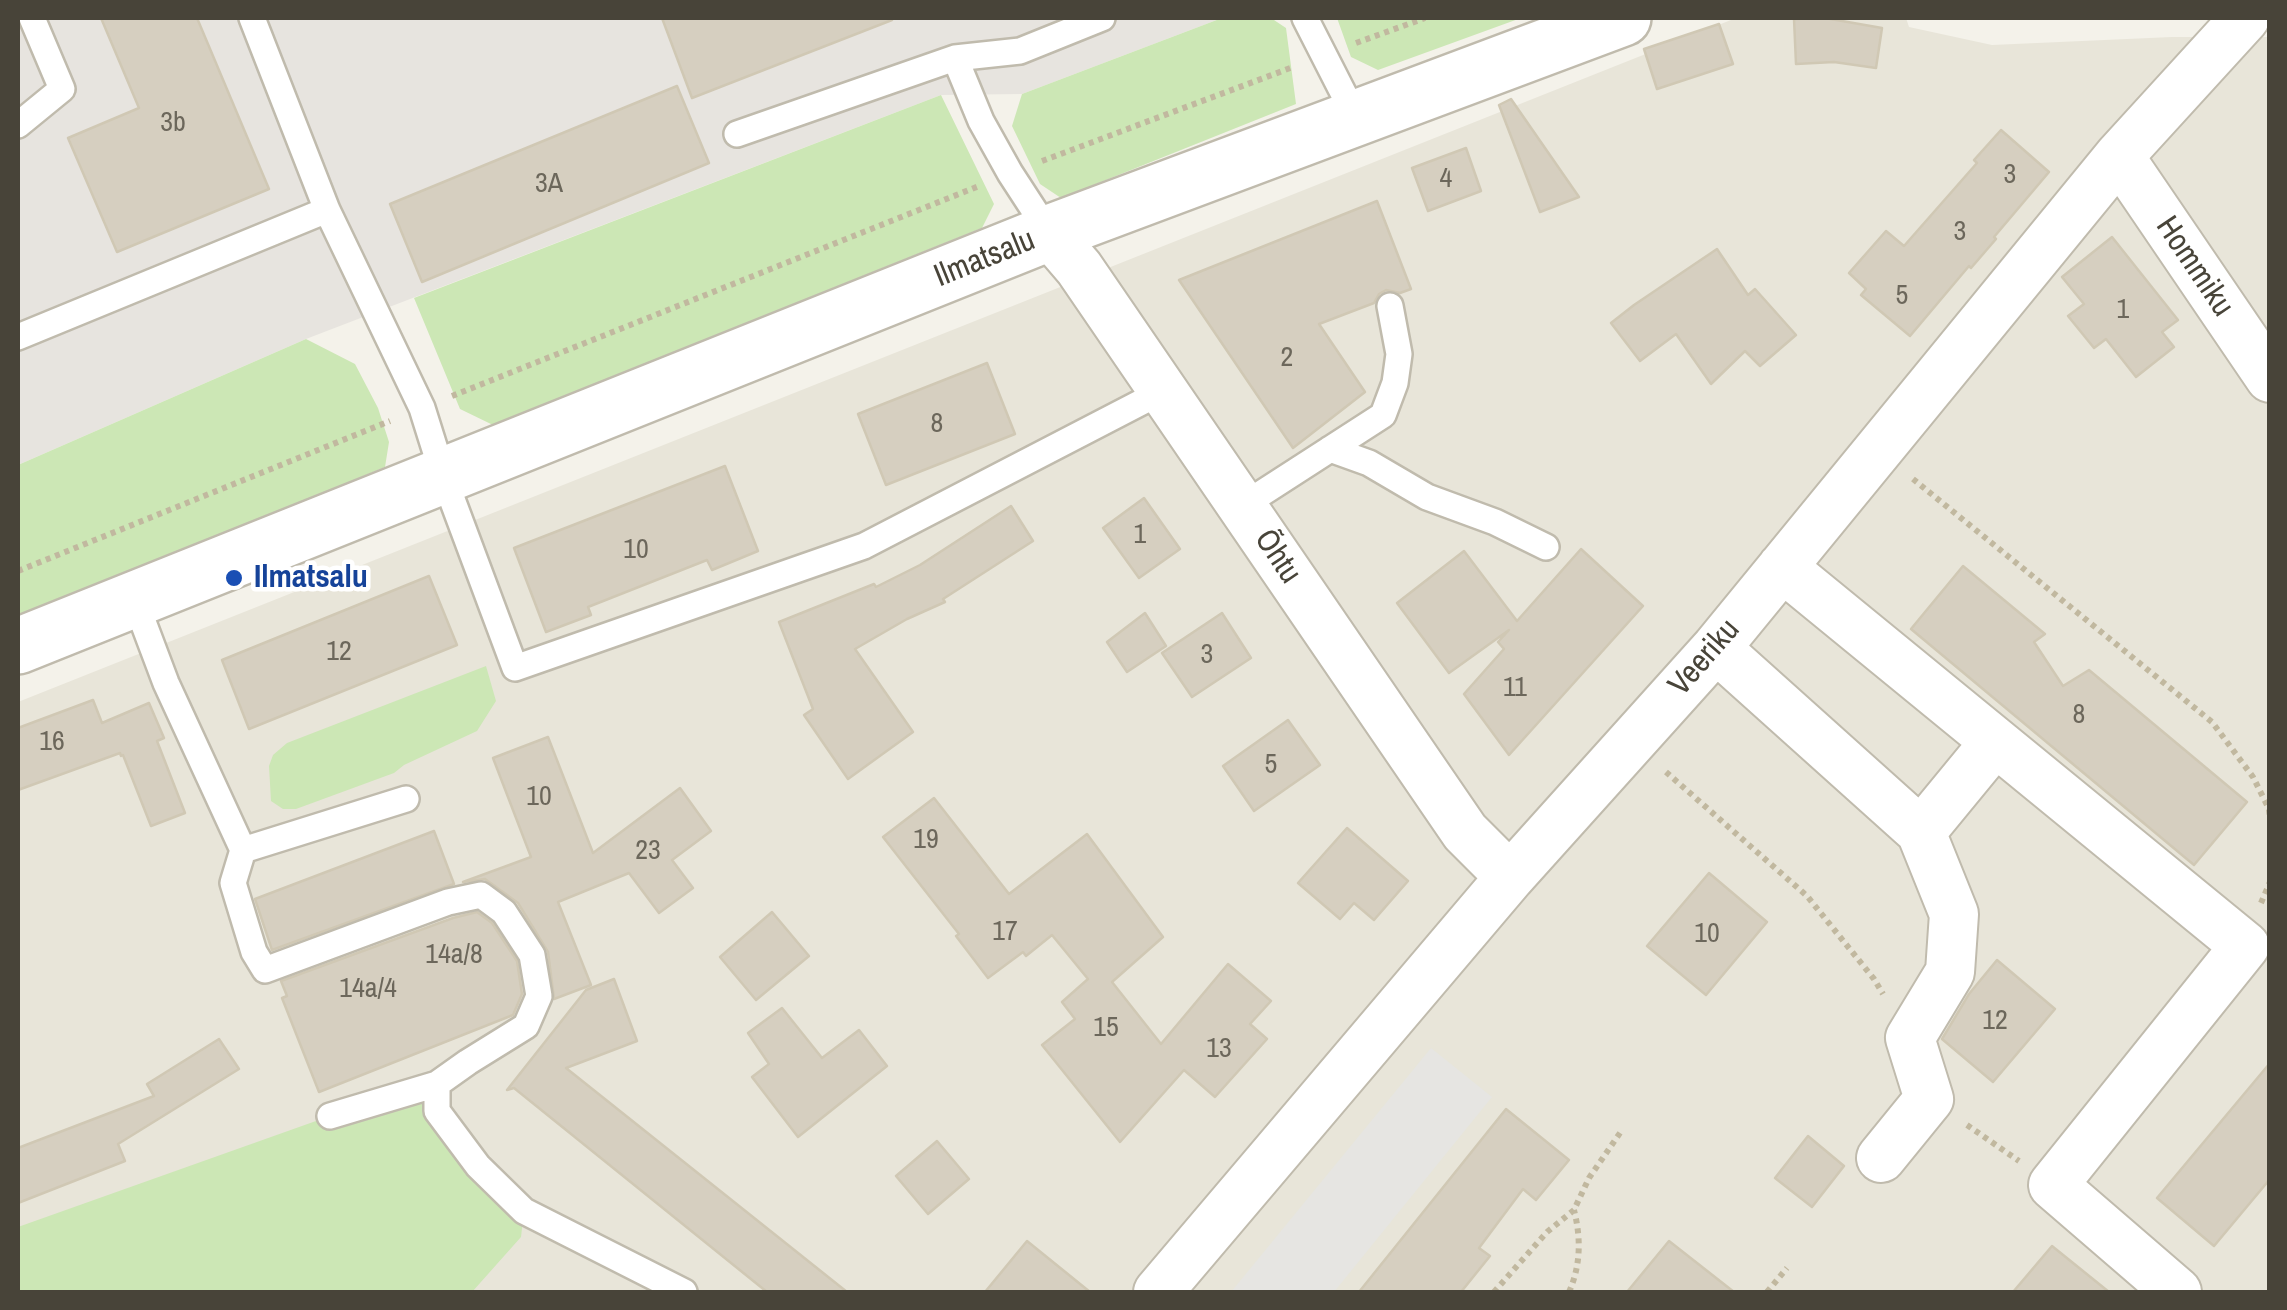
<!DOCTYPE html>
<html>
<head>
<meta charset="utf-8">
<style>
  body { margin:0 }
  #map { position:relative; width:2287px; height:1310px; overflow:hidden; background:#f4f2ea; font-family:"Archivo Narrow",sans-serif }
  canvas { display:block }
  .frame { position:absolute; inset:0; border:20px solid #484439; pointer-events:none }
</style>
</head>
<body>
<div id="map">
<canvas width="2287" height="1310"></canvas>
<div class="frame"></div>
</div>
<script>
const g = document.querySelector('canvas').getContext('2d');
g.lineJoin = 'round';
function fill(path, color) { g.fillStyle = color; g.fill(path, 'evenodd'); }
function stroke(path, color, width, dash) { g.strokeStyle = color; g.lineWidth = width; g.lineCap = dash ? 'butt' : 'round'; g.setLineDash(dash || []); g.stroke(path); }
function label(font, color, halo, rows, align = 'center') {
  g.font = font + ' "Archivo Narrow",sans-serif'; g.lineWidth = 9; g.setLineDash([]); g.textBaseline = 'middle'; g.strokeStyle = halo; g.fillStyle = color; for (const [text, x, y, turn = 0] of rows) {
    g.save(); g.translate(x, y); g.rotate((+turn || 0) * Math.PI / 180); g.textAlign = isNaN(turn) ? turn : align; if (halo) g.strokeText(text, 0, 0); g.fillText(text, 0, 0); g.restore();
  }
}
const residential = new Path2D(`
  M1736 18H1906L1909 27 1992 45 2172 37H2269V1292H18V702Z`);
const industrial = new Path2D(`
  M18 18H1222L1022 94 941 95 306 339 18 465Z`);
const green = new Path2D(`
  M1222 18H1271L1286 28 1296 104 1061 198 1040 184 1012 126 1022 94Z
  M1337 18H1521L1378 70 1351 57Z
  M941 95 994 204 982 228 493 425 460 409 414 298Z
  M306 339 355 364 378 408 389 442 385 467 18 620V465Z
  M486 666 496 701 477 731 404 765 394 773 296 809H283L271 801 269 766 273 755 287 743Z
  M437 1084V1111L524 1211 521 1237 472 1292H18V1227L330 1116Z`);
const parking = new Path2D(`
  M1431 1048 1492 1097 1334 1292H1231Z`);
const building = new Path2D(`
  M101 18H197L269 189 117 252 68 138 139 108Z
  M662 18H891L892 20 692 98Z
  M1825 18 1882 28 1876 68 1834 62 1796 64 1794 19Z
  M1719 24 1733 64 1657 89 1644 49Z
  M677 86 709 163 422 282 390 204Z
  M1511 99 1579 197 1540 212 1499 105Z
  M2001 130 2049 172 1994 237 1996 239 1971 268 1969 266 1910 336 1861 295 1866 289 1849 273 1886 231 1904 246 1977 163 1974 160Z
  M1466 148 1481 191 1428 211 1412 168Z
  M1377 201 1411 289 1400 293 1386 290 1379 294 1374 303 1319 324 1365 392 1293 448 1179 280Z
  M2112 237 2178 320 2162 332 2174 347 2136 377 2106 339 2094 348 2068 316 2084 304 2062 277Z
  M1717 249 1748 295 1755 289 1796 335 1760 366 1745 351 1711 384 1676 334 1640 361 1611 323 1634 305Z
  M987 363 1015 434 886 485 858 414Z
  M725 466 758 551 712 570 707 560 588 607 591 615 546 632 514 548Z
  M1144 498 1180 549 1139 578 1103 528Z
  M1011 506 1033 541 943 599 945 602 907 619 855 649 913 732 848 779 804 715 813 709 779 622 874 584 876 587 920 565Z
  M1581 549 1643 606 1509 755 1464 694 1504 649 1498 642 1509 630 1449 673 1397 603 1464 551 1517 621Z
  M1963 566 2045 634 2034 642 2063 686 2089 670 2247 802 2194 865 1911 629Z
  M429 576 457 645 249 729 222 660Z
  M1145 613 1166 646 1127 672 1107 642Z
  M1222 613 1251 658 1192 697 1162 653Z
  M93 700 102 723 149 703 164 738 157 741 185 813 151 826 123 755 121 756 120 753 18 790V728Z
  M1288 720 1320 765 1254 811 1223 766Z
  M548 737 593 853 680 788 711 831 672 860 693 888 659 913 629 873 558 902 591 985 554 999 548 952 518 903 485 879 463 882 531 857 493 758Z
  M934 798 1009 894 1087 834 1163 937 1112 982 1161 1044 1228 964 1271 1001 1250 1024 1267 1039 1215 1097 1184 1070 1120 1142 1042 1045 1075 1019 1062 1002 1088 979 1052 935 1026 956 1023 952 988 978 956 936 959 934 883 837Z
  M1347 828 1408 881 1374 920 1354 903 1340 919 1298 883Z
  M434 831 454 884 272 950 255 899Z
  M1709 873 1767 922 1706 995 1647 946Z
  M477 912 492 923 517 961 522 994 513 1015 319 1092 282 998 287 996 281 981 453 918Z
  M772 912 809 956 756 1000 720 957Z
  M1997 960 2055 1009 1993 1082 1942 1039 1969 994Z
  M614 979 637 1041 566 1068 847 1292H767L514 1088 507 1090 586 990Z
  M782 1008 822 1058 859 1030 887 1066 798 1137 752 1077 769 1064 748 1033Z
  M219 1039 239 1069 118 1144 125 1161 18 1203V1148L154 1096 147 1084Z
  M2270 1063V1179L2214 1246 2157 1198Z
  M1506 1109 1569 1160 1536 1200 1523 1189 1479 1248 1490 1256 1461 1292H1359Z
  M1808 1136 1844 1166 1812 1207 1775 1178Z
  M937 1141 969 1179 928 1214 896 1176Z
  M1027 1241 1090 1292H985Z
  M1669 1241 1734 1292H1627Z
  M2052 1246 2109 1292H2013Z`);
const path = new Path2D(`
  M1356 43 1425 18
  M1042 161 1293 67
  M452 396 979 186
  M1913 479 2212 722 2253 777 2269 809 2270 818
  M18 571 390 421
  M1666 772 1807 896 1874 979 1883 994
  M2261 903 2270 882
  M1967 1125 2019 1161
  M1494 1292 1547 1232 1574 1210 1589 1178 1622 1130
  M1569 1292C1581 1265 1581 1238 1574 1210
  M1767 1292 1787 1268`);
const service = new Path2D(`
  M252 18 327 210 422 408 443 475 515 668 864 546 1163 391
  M1305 18 1356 118
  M955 58 981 121 1010 173 1049 233
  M18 125 62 89 32 18
  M737 134 955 58 1020 51 1102 18
  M18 337 327 210
  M1330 449 1369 463 1427 497 1495 522 1546 547
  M1242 506 1383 415 1395 383 1399 354 1390 306
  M134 598 166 683 243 850 233 883 254 952 265 970 448 902 481 895 504 912 532 955 539 996 526 1026 468 1062 437 1084V1111L478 1166 524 1211 684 1292
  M243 850 406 799
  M330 1116 437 1084`);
const minor = new Path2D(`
  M2119 156 2270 378
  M1049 233 1079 268 1465 832 1510 877
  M1782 567 2245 946 2053 1185 2177 1292
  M1716 648 1921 832 1954 914 1950 972 1910 1038 1929 1099 1881 1158
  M1921 832 1995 742
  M1158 1292 1510 877 1716 648 2119 156 2245 18`);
const tertiary = new Path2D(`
  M18 646 1049 233 1623 18`);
const markers = [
  [234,578,10,"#1a4fb4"]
];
const numberNames = [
  ["3b",173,123],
  ["3",2010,175],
  ["4",1446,179],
  ["3A",549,184],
  ["3",1960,232],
  ["5",1902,296],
  ["1",2123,310],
  ["2",1287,358],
  ["8",937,424],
  ["1",1140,535],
  ["10",636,550],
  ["12",339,652],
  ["3",1207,655],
  ["11",1515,688],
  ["8",2079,715],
  ["16",52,742],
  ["5",1271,765],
  ["10",539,797],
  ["19",926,840],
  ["23",648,851],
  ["17",1005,932],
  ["10",1707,934],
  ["14a/8",454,955],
  ["14a/4",368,989],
  ["12",1995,1021],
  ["15",1106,1028],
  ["13",1219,1049]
];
const streetNames = [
  ["Ilmatsalu",985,259,-22],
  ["Hommiku",2194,267,56],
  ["Õhtu",1277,557,56],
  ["Veeriku",1705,658,-49]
];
const transitNames = [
  ["Ilmatsalu",254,578]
];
fill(residential, '#e8e5d9');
fill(industrial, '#e7e4df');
fill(green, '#cce7b5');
fill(parking, '#e6e5e2');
fill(building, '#d6cfc0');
stroke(building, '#d0c8b4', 2.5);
stroke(service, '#c0bbad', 30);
stroke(minor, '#c0bbad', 52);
stroke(tertiary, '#c0bbad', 60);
stroke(path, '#c1b89f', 6, [5, 5]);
stroke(service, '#fff', 25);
stroke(minor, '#fff', 48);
stroke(tertiary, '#fff', 55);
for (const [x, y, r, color] of markers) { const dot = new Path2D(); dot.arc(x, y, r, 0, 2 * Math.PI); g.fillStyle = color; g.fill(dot); stroke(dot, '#fff', 4); }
label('28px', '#6c675b', null, numberNames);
label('32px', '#484439', '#fff', streetNames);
label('bold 32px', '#164399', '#fff', transitNames, 'left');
</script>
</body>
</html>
